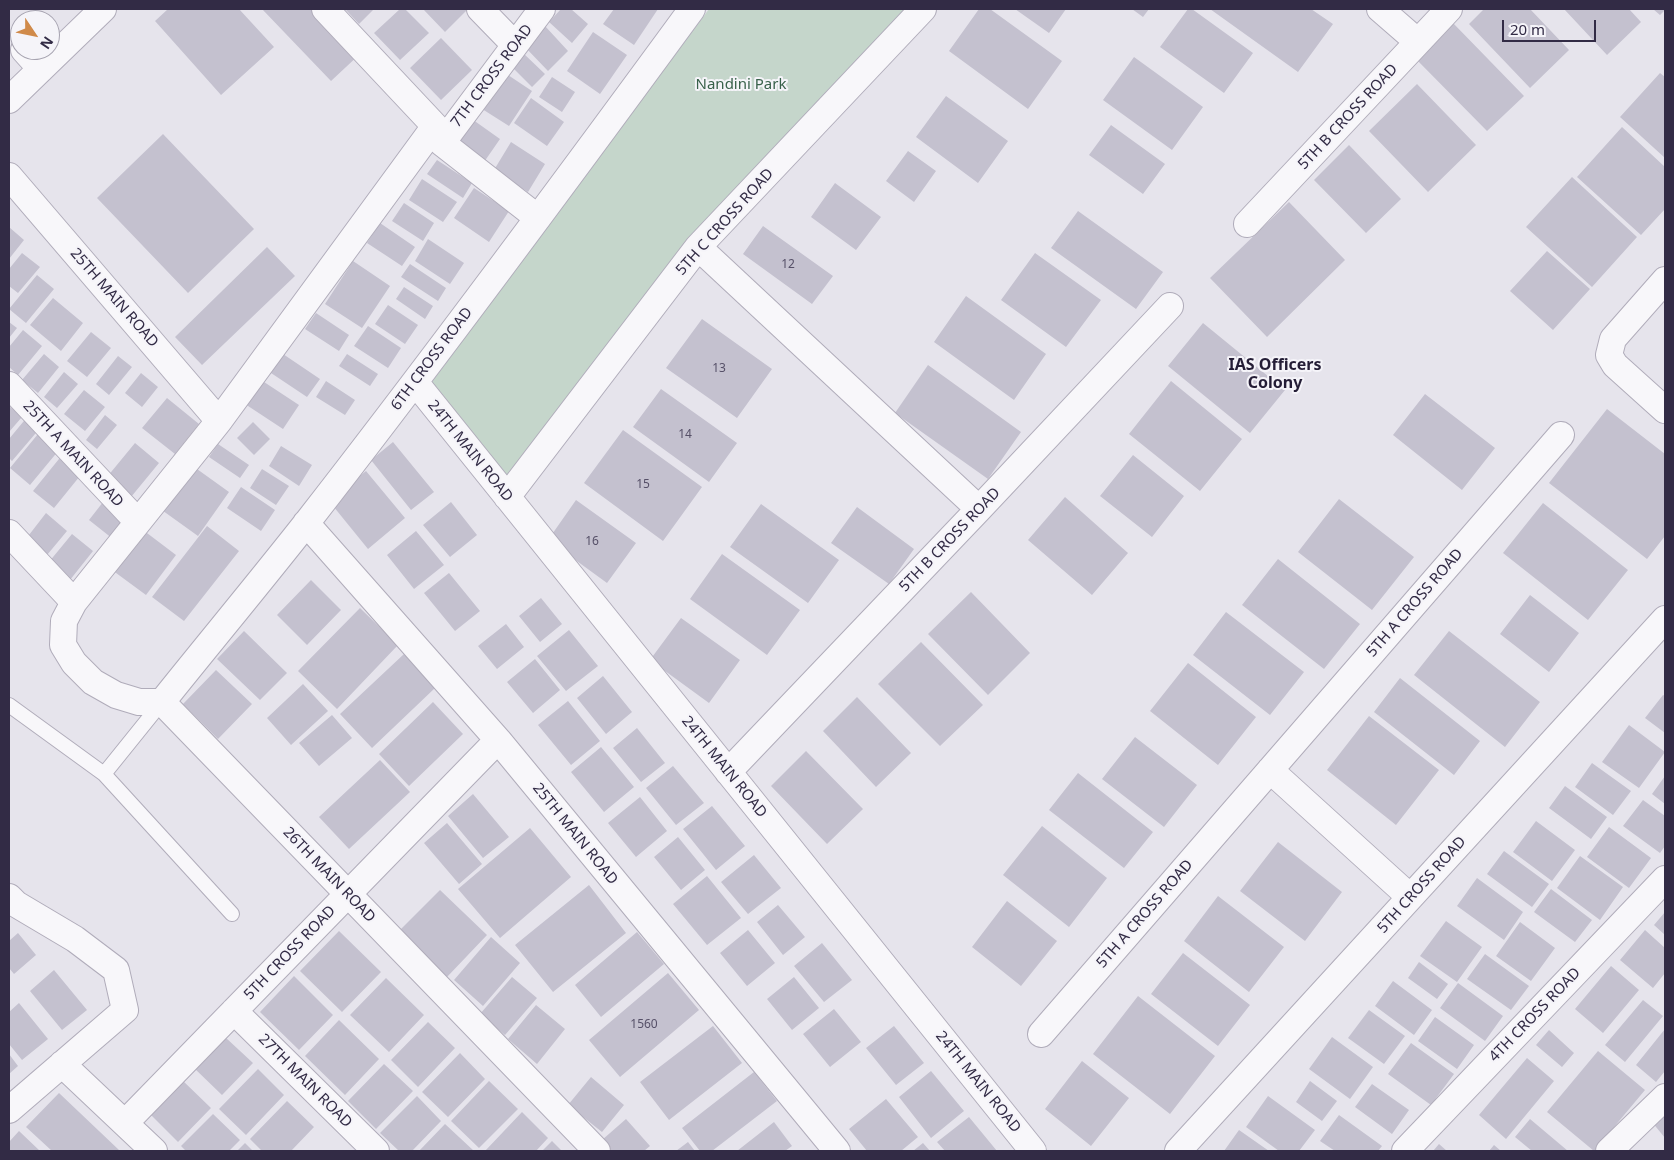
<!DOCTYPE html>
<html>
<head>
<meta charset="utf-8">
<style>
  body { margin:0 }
  #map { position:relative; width:1674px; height:1160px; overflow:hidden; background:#e6e4ec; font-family:"Noto Sans",sans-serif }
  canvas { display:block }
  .frame { position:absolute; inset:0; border:10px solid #322b45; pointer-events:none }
  .north { position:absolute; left:10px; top:10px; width:50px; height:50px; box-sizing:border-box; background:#f5f4f9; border:1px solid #a7a4b1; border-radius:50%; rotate:124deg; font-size:14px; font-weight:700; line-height:20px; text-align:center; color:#322b45 }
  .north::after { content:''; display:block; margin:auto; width:18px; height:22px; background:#d08a4a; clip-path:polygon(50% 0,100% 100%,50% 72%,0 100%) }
  .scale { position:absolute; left:1502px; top:20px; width:94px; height:22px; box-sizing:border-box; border:2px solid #322b45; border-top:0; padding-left:6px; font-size:15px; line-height:18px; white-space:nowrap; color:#322b45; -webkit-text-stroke:4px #f5f4f9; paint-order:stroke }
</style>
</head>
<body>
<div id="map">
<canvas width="1674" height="1160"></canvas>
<div class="frame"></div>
<div class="north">N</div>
<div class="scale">20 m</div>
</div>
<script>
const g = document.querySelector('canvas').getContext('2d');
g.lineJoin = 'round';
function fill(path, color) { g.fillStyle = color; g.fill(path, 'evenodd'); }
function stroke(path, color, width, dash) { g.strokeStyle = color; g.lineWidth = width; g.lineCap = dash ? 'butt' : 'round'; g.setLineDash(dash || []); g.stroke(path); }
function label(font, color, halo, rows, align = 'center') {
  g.font = font + ' "Noto Sans",sans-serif'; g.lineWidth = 4; g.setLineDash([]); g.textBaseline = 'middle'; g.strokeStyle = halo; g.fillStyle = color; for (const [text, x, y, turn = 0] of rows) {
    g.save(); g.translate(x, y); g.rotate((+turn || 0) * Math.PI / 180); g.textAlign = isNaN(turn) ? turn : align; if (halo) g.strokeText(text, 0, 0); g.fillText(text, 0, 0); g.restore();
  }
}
const green = new Path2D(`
  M709 9H912L506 481 431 383Z`);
const building = new Path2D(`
  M168 9H239L274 47 221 95 155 21Z
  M262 9H319L361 53 331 81Z
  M347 9H374L359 24 346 10Z
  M400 9H405L429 33 400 60 374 33Z
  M423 9H468L445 32Z
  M561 9H571L588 24 572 43 549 22Z
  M614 9H658L634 45 603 24Z
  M979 9H990L1062 61 1028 109 949 51Z
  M1015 9H1066L1049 33Z
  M1132 9H1149L1143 17Z
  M1188 9H1192L1253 53 1224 93 1160 47Z
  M1210 9H1311L1333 24 1298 72Z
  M1484 9H1530L1569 50 1530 88 1469 24Z
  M1564 9H1629L1641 22 1607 55Z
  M1653 9H1665V10L1660 15Z
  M1453 23 1524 96 1487 131 1416 59Z
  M545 26 568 51 548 71 524 46Z
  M593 32 627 55 600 94 567 71Z
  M441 38 472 70 441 100 410 68Z
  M523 53 545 74 532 87 511 66Z
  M1134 57 1203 107 1172 150 1103 100Z
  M502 71 532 91 509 126 479 107Z
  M1660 73 1665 77V158L1620 117Z
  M552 77 575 92 562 112 539 97Z
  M1417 84 1476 145 1428 192 1369 131Z
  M946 96 1008 141 978 183 916 137Z
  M531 98 564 122 547 146 514 123Z
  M469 117 500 139 482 165 451 143Z
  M1111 125 1165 164 1143 194 1089 155Z
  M1622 127 1665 167V209L1641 235 1577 177Z
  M163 134 254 229 188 293 97 198Z
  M511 142 545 164 528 192 494 170Z
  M1349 145 1401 199 1366 233 1314 180Z
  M908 151 936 171 914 202 886 181Z
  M437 160 472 183 463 198 427 174Z
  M1572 177 1637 237 1592 287 1526 227Z
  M422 179 457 202 443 222 409 200Z
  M835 183 881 217 856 250 811 217Z
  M474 188 509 211 489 242 454 218Z
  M1289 202 1345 260 1267 337 1210 278Z
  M404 203 434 223 423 241 392 221Z
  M1078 211 1163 272 1136 309 1051 248Z
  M380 223 415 247 402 266 367 243Z
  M763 226 833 276 812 304 743 254Z
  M9 227 24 240 9 259Z
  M428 239 464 263 450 284 415 261Z
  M267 247 295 276 202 365 175 337Z
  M1547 251 1590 289 1553 330 1510 291Z
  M22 253 40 267 18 293 9 286V269Z
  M1035 253 1101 300 1066 347 1001 300Z
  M353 261 390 286 362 328 325 304Z
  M410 264 446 288 438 301 401 277Z
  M37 275 54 289 26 323 9 309Z
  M404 287 433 306 425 319 396 299Z
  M966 296 1046 354 1014 400 934 342Z
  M53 298 83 323 61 351 30 325Z
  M388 305 418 325 405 344 375 324Z
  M316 313 349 335 339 351 305 329Z
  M702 319 772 369 737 418 666 368Z
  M9 322 17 328 9 338Z
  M1203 323 1285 390 1250 433 1168 366Z
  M368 326 401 348 388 368 354 346Z
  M23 330 42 346 18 375 9 367V347Z
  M91 332 111 348 87 377 67 361Z
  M44 354 59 367 38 393 22 380Z
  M283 354 320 379 307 397 271 373Z
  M347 354 378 374 370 386 339 366Z
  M118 356 132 367 109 395 96 384Z
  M928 365 1021 432 988 479 895 413Z
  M64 372 78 384 57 408 44 397Z
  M141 373 158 387 142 407 125 393Z
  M261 380 299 405 283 429 245 404Z
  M326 381 355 400 345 415 316 397Z
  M1171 381 1242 439 1200 491 1129 434Z
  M661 389 737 443 709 482 633 427Z
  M84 390 105 407 85 431 64 414Z
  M1425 394 1495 448 1462 490 1393 435Z
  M167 398 199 424 175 454 142 428Z
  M9 406 22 417 9 432Z
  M1607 409 1665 454V536L1647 559 1549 483Z
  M105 415 117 425 97 449 86 440Z
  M28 416 41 427 12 461 9 458V439Z
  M253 422 270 439 254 455 237 438Z
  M623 430 702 487 663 541 584 483Z
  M38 434 59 450 30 485 10 468Z
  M393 442 434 492 411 510 371 460Z
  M135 443 159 463 131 497 107 477Z
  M218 444 249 465 240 478 209 457Z
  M281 446 312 465 299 486 269 466Z
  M63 454 84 471 54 508 33 491Z
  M1133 455 1184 496 1152 537 1100 496Z
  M190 464 229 492 198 536 159 508Z
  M262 469 289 486 276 505 250 488Z
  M366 471 405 518 368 549 329 501Z
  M241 487 275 510 261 531 227 508Z
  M107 497 131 517 113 539 89 520Z
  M1065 497 1128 553 1092 595 1028 540Z
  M1339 499 1414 557 1372 610 1298 552Z
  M576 500 636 543 607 583 548 540Z
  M451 502 477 535 450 557 423 525Z
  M1543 503 1628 570 1588 620 1503 553Z
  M761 504 839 560 808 603 730 547Z
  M857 507 914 549 889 584 831 543Z
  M46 513 67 531 42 561 22 544Z
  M207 526 239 551 184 621 152 597Z
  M143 530 176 555 146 595 112 570Z
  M416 531 444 565 414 589 387 555Z
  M72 534 93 551 66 585 44 568Z
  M722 554 800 610 767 655 690 599Z
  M1278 559 1360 624 1324 669 1242 605Z
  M449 573 480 611 455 631 424 593Z
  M311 580 341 610 307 645 277 615Z
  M971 592 1030 653 988 695 928 634Z
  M1530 595 1579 633 1549 672 1500 634Z
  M541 598 562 624 540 642 519 616Z
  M360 608 398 645 337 709 298 671Z
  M1226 612 1304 672 1270 715 1193 655Z
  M681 618 740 660 709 703 650 660Z
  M506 624 524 647 497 669 478 646Z
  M569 630 598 666 566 691 537 656Z
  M244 631 287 673 260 700 217 659Z
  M1449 631 1540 702 1505 747 1414 675Z
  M921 642 983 705 940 746 878 684Z
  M404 654 435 688 372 748 340 714Z
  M535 659 560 690 533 713 507 682Z
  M1188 663 1256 717 1218 765 1150 711Z
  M216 670 252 704 218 739 183 704Z
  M603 676 632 712 606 734 577 698Z
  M1400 678 1480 741 1454 775 1374 712Z
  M303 684 328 711 291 745 267 718Z
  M1663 695 1665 696V733L1645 718Z
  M857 697 911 753 876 787 823 731Z
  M568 701 600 741 571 765 538 725Z
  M433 702 463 734 409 786 379 754Z
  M332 715 352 738 319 766 299 743Z
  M1369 716 1439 770 1396 825 1327 770Z
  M1629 725 1665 752 1639 788 1602 762Z
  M637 728 665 763 641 782 613 748Z
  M1135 737 1197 785 1164 827 1102 779Z
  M601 747 634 787 604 812 571 772Z
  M806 751 863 809 827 844 771 786Z
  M380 760 410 792 349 849 319 817Z
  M1592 763 1631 791 1613 815 1575 787Z
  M673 766 704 803 676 825 646 788Z
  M1078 773 1153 832 1124 868 1049 810Z
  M1665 776V804L1652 794Z
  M1565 786 1607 817 1591 839 1549 808Z
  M473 794 509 837 483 858 448 816Z
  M640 797 667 831 636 857 608 823Z
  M1643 800 1665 816V846L1660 853 1623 826Z
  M712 806 745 846 716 870 683 829Z
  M1536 821 1575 850 1552 881 1513 852Z
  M447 823 482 864 459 884 424 843Z
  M1042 826 1107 878 1069 927 1003 875Z
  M1609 827 1651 858 1629 888 1587 857Z
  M530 828 571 877 500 938 458 889Z
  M678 837 705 870 681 890 654 857Z
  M1278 842 1342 892 1305 941 1240 891Z
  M1504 851 1549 884 1532 907 1487 874Z
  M754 855 781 888 748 914 721 882Z
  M1580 856 1623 887 1600 920 1557 888Z
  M707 876 741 918 707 945 673 904Z
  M1477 878 1523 912 1504 940 1457 906Z
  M589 885 626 933 553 992 515 945Z
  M1551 889 1592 920 1575 942 1534 912Z
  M440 890 487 935 447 977 399 931Z
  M1218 896 1284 947 1249 992 1184 941Z
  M1007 901 1057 941 1021 986 972 947Z
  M778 905 805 937 783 955 757 922Z
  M1665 912V935L1654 925Z
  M1446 921 1482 947 1457 982 1420 956Z
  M1520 922 1555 948 1531 981 1496 956Z
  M748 930 775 963 747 986 720 953Z
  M1645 930 1665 948V973L1653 988 1620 960Z
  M339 931 381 972 342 1012 300 971Z
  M637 932 664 964 601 1017 575 985Z
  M18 933 36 955 14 974 9 968V941Z
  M491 937 520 963 483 1006 454 980Z
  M822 943 852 980 824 1002 794 966Z
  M1183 953 1250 1005 1218 1046 1151 994Z
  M1485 954 1529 986 1511 1010 1467 979Z
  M1419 962 1448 984 1437 999 1408 978Z
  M1611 966 1639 990 1603 1033 1575 1009Z
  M54 970 87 1010 62 1030 30 991Z
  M668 973 699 1010 620 1077 589 1040Z
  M294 976 333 1015 299 1050 260 1012Z
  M512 977 537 998 505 1035 480 1014Z
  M794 977 819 1008 792 1030 767 999Z
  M386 978 424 1015 389 1052 350 1015Z
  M1393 981 1432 1010 1414 1035 1375 1006Z
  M1458 983 1503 1016 1485 1041 1440 1008Z
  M1138 996 1215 1056 1170 1114 1093 1054Z
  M1643 1000 1663 1016 1625 1062 1605 1045Z
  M19 1003 48 1039 22 1060 9 1044V1012Z
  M536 1005 565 1029 537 1064 508 1039Z
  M834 1009 861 1042 830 1067 803 1034Z
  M1369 1010 1405 1036 1384 1064 1348 1038Z
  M1435 1017 1474 1045 1457 1069 1418 1041Z
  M339 1020 379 1059 345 1095 305 1056Z
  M428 1022 455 1048 418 1087 391 1060Z
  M713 1026 742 1063 669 1120 640 1082Z
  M894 1026 924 1063 896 1085 866 1048Z
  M1665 1029V1071L1656 1082 1636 1065Z
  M1549 1030 1574 1053 1562 1067 1536 1045Z
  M225 1037 253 1063 222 1095 194 1068Z
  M1332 1037 1373 1067 1350 1099 1309 1069Z
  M1411 1043 1454 1074 1431 1105 1388 1074Z
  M1598 1051 1645 1090 1594 1151 1547 1112Z
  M460 1053 485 1079 448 1117 422 1092Z
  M9 1054 18 1066 9 1074Z
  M1527 1058 1554 1081 1506 1139 1479 1115Z
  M1082 1061 1129 1098 1091 1146 1045 1109Z
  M384 1064 413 1091 376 1129 348 1101Z
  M258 1069 284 1095 246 1135 219 1109Z
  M931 1071 964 1111 931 1138 899 1097Z
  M754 1072 777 1101 712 1151H700L682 1128Z
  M591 1077 624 1105 602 1132 568 1105Z
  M181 1079 211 1108 178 1142 149 1113Z
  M489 1081 518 1109 479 1148 451 1121Z
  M1310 1081 1337 1101 1322 1121 1296 1102Z
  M1372 1084 1409 1110 1392 1134 1355 1107Z
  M59 1093 119 1150 117 1151H52L26 1127Z
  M417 1096 441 1121 412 1151H399L380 1133Z
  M1268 1096 1315 1130 1299 1151H1279L1246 1127Z
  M886 1099 918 1137 901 1151H867L849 1129Z
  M287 1101 314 1127 291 1151H262L250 1139Z
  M1665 1111V1138L1652 1122Z
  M522 1112 548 1138 536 1151H485Z
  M213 1114 240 1140 229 1151H186L181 1146Z
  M1339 1115 1382 1146 1378 1151H1335L1320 1141Z
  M969 1117 997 1151H945L937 1142Z
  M626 1119 650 1146 644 1151H612L602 1140Z
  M1530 1119 1568 1151H1532L1515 1137Z
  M774 1122 792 1146 785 1151H737Z
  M445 1124 474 1151H419Z
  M1239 1130 1269 1151H1224Z
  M19 1131 40 1151H9V1142Z
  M552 1141 562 1151H542Z
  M688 1142 695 1151H676Z
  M245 1143 253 1151H237Z
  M923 1143 930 1151H913Z
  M1439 1144 1447 1151H1433Z
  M1494 1145 1501 1151H1489Z`);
const service = new Path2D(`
  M162 702 104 774 232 914
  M9 705 104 774`);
const minor = new Path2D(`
  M325 9 435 126 442 143 538 218
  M480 9 515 45
  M1380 9 1418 42
  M24 50 41 69
  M9 100 103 9
  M435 126 219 421 74 602 64 621 63 645 74 663 93 682 116 695 139 702H162L597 1151
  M442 143 542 9
  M9 176 219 421
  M1247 224 1449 9
  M698 247 979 509
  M1665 280 1613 339 1609 355 1615 365 1665 410
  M415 382 1033 1151
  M9 385 138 522
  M507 497 698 247 923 9
  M306 523 498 740 837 1151
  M9 533 74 602
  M162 702C210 642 260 582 308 521 439 353 566 181 692 9
  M1270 770 1410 897
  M728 772 979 509 1170 306
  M9 897 16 904 75 939 116 970 125 1010 9 1110
  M234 1011 376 1151
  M1041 1034 1561 435
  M62 1064 154 1151
  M125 1123 498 740
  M1178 1151 1665 619
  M1405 1151 1665 879
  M1609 1151 1665 1097`);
const numberNames = [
  ["12",788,265],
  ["13",719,369],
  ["14",685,435],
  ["15",643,485],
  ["16",592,542],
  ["1560",644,1025]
];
const streetNames = [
  ["7TH CROSS ROAD",492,76,-53],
  ["5TH B CROSS ROAD",1348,117,-47],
  ["5TH C CROSS ROAD",725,222,-48],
  ["25TH MAIN ROAD",114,298,49],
  ["6TH CROSS ROAD",432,359,-53],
  ["24TH MAIN ROAD",470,451,51],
  ["25TH A MAIN ROAD",73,454,47],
  ["5TH B CROSS ROAD",950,540,-46],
  ["5TH A CROSS ROAD",1415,603,-49],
  ["24TH MAIN ROAD",724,767,51],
  ["25TH MAIN ROAD",575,834,51],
  ["26TH MAIN ROAD",329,875,46],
  ["5TH CROSS ROAD",1422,885,-48],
  ["5TH A CROSS ROAD",1145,914,-49],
  ["5TH CROSS ROAD",290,953,-46],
  ["4TH CROSS ROAD",1535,1015,-46],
  ["27TH MAIN ROAD",305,1081,45],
  ["24TH MAIN ROAD",978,1082,51]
];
const parkNames = [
  ["Nandini Park",741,85]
];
const neighbourhoodNames = [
  ["IAS Officers",1275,365],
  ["Colony",1275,383]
];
fill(green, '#c5d6cb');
fill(building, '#c4c1cf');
stroke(service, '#b0acba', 16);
stroke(minor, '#b0acba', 28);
stroke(service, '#f8f7fa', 14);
stroke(minor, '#f8f7fa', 26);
label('12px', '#565068', null, numberNames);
label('15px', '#322b45', '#f5f4f9', streetNames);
label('15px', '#38614a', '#f5f4f9', parkNames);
label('bold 16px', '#241d36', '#f5f4f9', neighbourhoodNames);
</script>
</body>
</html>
